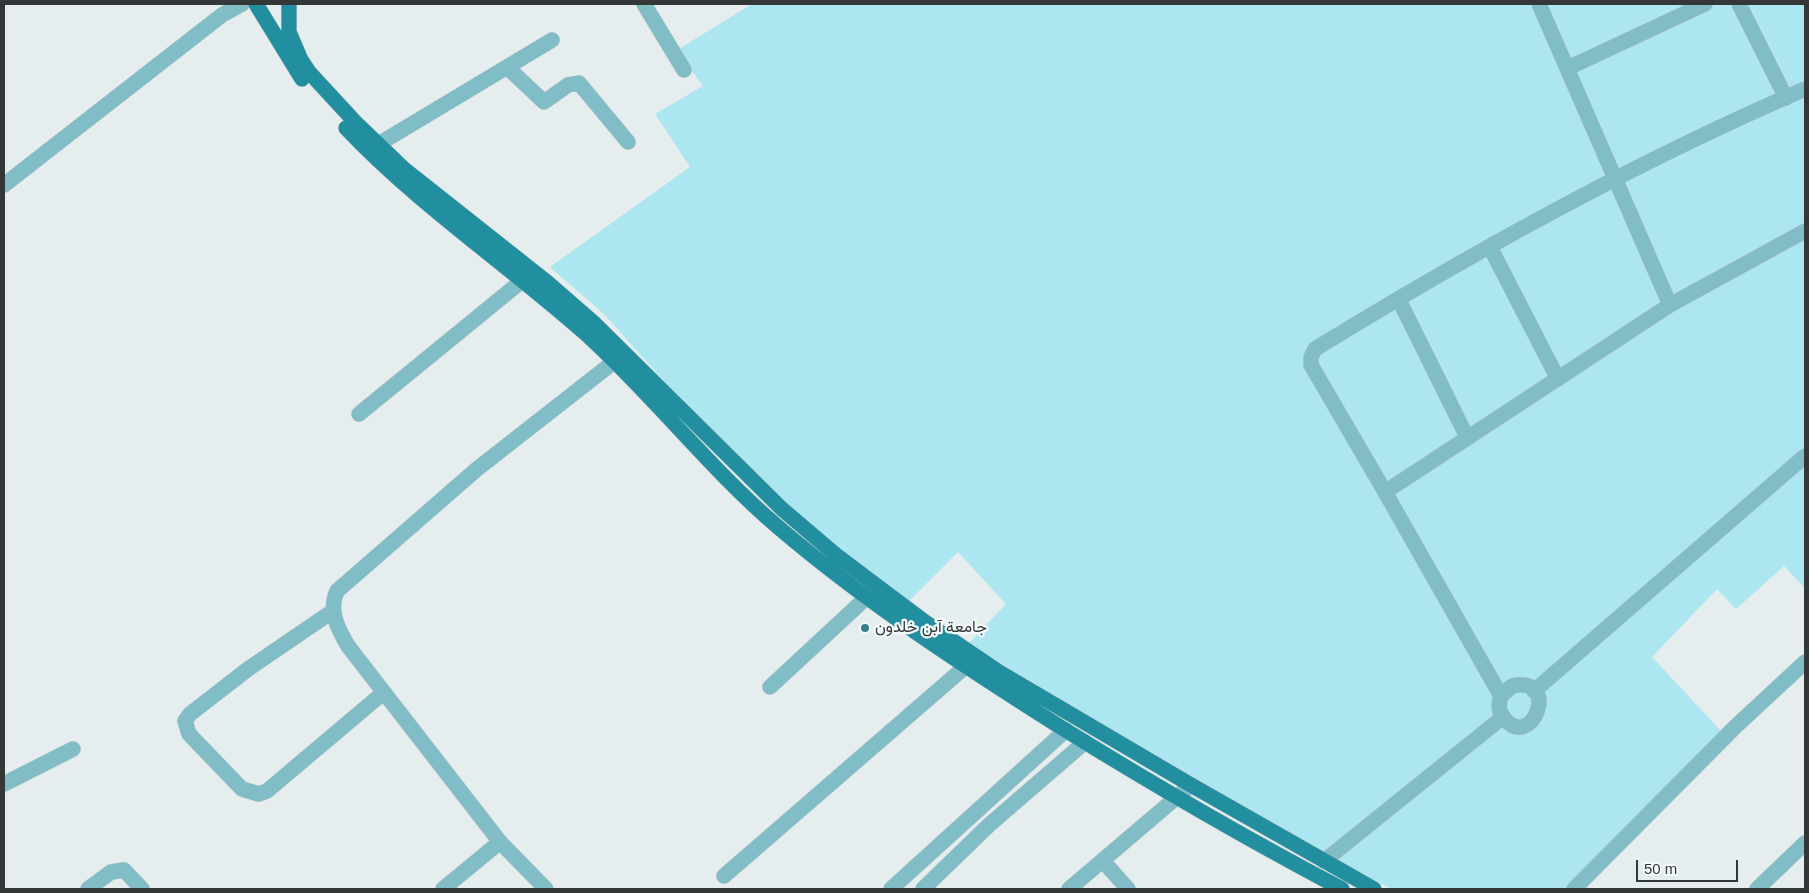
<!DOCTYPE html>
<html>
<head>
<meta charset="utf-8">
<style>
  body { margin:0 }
  #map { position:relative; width:1809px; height:893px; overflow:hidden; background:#e6edee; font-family:Helvetica,sans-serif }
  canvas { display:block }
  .frame { position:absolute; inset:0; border:5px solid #343737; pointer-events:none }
  .scale { position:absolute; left:1636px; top:860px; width:102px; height:22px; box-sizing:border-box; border:2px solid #343737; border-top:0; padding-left:6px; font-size:15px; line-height:18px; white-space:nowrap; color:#343737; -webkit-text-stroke:4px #f3fafc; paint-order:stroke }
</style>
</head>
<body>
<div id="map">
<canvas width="1809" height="893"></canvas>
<div class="frame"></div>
<div class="scale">50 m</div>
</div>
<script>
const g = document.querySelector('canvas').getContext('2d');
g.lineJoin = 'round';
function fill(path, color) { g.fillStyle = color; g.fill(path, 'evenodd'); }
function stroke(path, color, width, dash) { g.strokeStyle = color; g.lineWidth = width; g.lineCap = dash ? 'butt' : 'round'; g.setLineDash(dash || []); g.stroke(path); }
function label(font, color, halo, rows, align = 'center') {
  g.font = font + ' Helvetica,Vazirmatn,sans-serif'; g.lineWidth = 4.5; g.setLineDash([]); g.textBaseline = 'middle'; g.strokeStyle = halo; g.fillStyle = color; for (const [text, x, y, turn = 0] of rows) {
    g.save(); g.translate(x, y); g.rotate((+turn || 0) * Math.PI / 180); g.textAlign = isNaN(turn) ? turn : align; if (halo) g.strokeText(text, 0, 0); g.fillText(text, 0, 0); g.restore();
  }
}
const green = new Path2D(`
  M752 4H1805V588L1784 566 1736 609 1717 589 1652 657 1722 732 1566 889H1391L1305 842 967 645 1006 604 958 552 908 602 791 514 708 430 605 315 550 267 690 167 655 114 703 86 677 50Z`);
const minor = new Path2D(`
  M644 4 684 70
  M1539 4 1670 305
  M1739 4 1786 98
  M507 67 544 102 568 85 579 83 628 142
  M1568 68 1705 4
  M377 145 552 40
  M4 185 222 15 242 4
  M1490 247 1558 379
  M1399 300 1467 437
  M359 414 523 280
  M1385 492 1311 365V357L1315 349C1473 252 1635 162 1805 89
  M333 611 248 669 190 714 185 721 189 734 242 789 259 794 267 791 383 693
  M770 687 867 597
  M1534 691 1805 456
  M1501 696 1512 686C1562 675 1532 753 1504 718 1498 711 1498 704 1501 696L1385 492 1670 305 1805 231
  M4 784 73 749
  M1103 861 1128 889
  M1324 861 1503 717
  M724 876 965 667
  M88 889 111 872 124 870 142 889
  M443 889 500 842
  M546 889 500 842 348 646C338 629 328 611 337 591L477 469 624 354
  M891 889 1066 730
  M923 889 989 825 1085 742
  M1069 889 1191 785
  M1574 889 1735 727 1805 662
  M1757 889 1805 843`);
const major = new Path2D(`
  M256 4 302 79
  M289 4V32L301 60 309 72 356 123 404 169 548 283 595 324 782 509 836 555 925 622 999 672 1191 785 1374 889
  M346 128C419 205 507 264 586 334 653 395 709 468 778 527 867 603 964 666 1062 728 1154 785 1247 839 1342 889`);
const markers = [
  [865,628,5,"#3a808c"]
];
const poiNames = [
  ["جامعة آبن خلدون",875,628]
];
fill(green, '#ace6f1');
stroke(minor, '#c2c9c9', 16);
stroke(major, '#c2c9c9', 16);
stroke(minor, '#81bdc7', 15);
stroke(major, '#218fa0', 15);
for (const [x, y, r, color] of markers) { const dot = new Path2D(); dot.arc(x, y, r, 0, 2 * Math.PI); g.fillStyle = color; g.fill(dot); stroke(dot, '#f3fafc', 2); }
label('16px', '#343737', '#f3fafc', poiNames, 'left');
</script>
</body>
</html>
